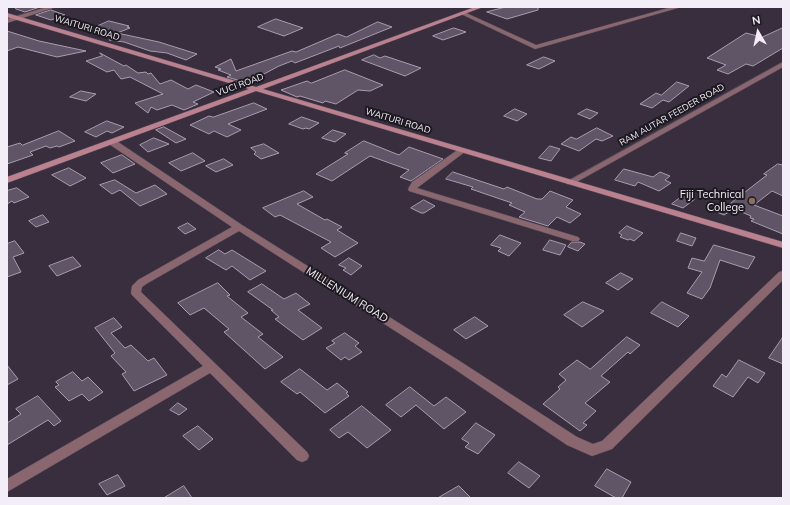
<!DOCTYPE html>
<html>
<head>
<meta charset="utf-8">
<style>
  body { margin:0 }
  #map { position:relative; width:790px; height:505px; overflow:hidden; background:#382e3e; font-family:Mulish,sans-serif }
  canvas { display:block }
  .frame { position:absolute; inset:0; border:8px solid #f3edf7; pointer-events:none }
  .north { position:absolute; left:738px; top:12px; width:40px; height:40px; -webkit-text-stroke:3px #1d1920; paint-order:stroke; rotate:351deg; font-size:11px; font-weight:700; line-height:16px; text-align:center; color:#f3edf7 }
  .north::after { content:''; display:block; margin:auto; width:14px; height:18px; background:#f3edf7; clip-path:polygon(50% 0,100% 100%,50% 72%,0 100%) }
</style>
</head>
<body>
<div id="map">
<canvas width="790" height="505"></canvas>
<div class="frame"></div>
<div class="north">N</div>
</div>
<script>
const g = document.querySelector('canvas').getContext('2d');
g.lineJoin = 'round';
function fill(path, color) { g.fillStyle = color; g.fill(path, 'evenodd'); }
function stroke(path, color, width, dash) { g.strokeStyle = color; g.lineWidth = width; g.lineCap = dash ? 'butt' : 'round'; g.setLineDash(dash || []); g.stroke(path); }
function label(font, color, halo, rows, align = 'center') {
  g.font = font + ' Mulish,sans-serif'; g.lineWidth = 4; g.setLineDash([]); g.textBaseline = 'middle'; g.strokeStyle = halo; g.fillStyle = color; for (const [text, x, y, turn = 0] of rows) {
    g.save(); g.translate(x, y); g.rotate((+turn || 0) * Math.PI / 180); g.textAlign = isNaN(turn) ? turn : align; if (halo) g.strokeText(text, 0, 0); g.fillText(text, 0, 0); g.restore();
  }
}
const building = new Path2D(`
  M16 7H40L25 12 16 9Z
  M506 7H538V10L507 19 487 12Z
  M51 10 65 15 51 20 36 15Z
  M276 19 303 28 284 36 258 27Z
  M109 21 129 26 127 27 130 28 117 33 159 42 197 54 186 60 167 53 150 51 124 42 109 40 114 37 115 34 91 29Z
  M378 22 392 27 340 48 339 46 295 63 292 61 279 66 247 83 227 77 231 75 218 70 221 69 215 67 231 59 236 71 292 51 296 52 338 34 346 37Z
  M454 28 466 32 443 40 433 36Z
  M783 28V48L753 66 746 64 728 74 717 70 726 65 707 58 746 33 762 37Z
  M7 31 39 41 86 51 57 57 18 47 7 51Z
  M100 53 124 66 126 65 138 73 146 72 148 74 151 73 160 84 171 80 188 89 196 85 214 92 193 102 198 104 184 110 172 105 157 110 151 107 148 113 135 103 163 94 130 77 121 79 114 70 107 72 86 61 102 56Z
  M374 55 380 58 385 56 421 68 405 76 362 60Z
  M544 57 555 61 539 69 527 65Z
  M345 70 383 85 370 91 358 90 336 104 325 101 323 103 300 96 297 97 281 90 307 81 311 83Z
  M677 82 689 86 669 102 663 100 652 108 640 104 656 93 661 95Z
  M81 91 96 94 86 101 70 97Z
  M254 103 267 109 228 124 241 130 227 137 214 131 209 134 190 125 209 116 213 117Z
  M515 109 527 114 517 121 504 116Z
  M587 109 598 113 590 119 578 114Z
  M302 117 319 123 309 129 306 128 303 129 289 124Z
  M107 121 124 127 112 133 107 131 96 137 85 132Z
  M164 127 186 139 176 143 156 130Z
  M597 128 613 136 602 141 596 139 579 151 561 144 571 137 576 139Z
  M333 130 346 134 335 142 322 138Z
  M59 131 75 141 59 147 57 146 50 148 46 146 30 152 33 155 7 164V147L20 143 22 145Z
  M154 138 169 144 148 152 140 145Z
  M364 141 399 155 409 147 443 159 411 181 400 177 409 170 370 156 332 181 316 174 348 154 345 153Z
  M264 144 279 153 261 159 254 154 256 152 251 148Z
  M550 146 560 149 551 161 539 158Z
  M193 153 205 161 181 171 169 163Z
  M122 155 135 164 113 173 101 163Z
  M224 159 233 165 216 172 206 166Z
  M778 164 783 165V196L772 191 754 205 783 216V234L751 221 754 219 750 218 751 216 727 206 767 175 764 174Z
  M69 168 86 178 70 186 52 175Z
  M624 169 653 177 660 172 670 176 665 180 671 183 659 191 638 182 635 186 615 180Z
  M453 172 504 189 507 187 537 199H542L550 191 573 200 566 207 581 214 570 223 557 217 548 226 519 217 525 212 509 205 512 203 471 189 473 187 446 179Z
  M115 180 136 193 155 185 167 194 140 206 120 190 112 194 100 185Z
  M17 188 29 197 14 203 12 201 7 204V191Z
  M304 191 313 197 297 204 325 220 327 219 342 227 337 230 358 243 335 257 321 248 331 242 280 215 275 217 263 208Z
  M685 194 695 199 683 208 672 204Z
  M424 200 435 206 424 213H421L411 208Z
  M720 204 732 210 724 215 712 210Z
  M43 215 49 222 36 227 29 221Z
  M188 223 196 229 185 234 178 228Z
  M627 226 643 233 634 241 630 239 628 240 620 237 622 235 619 233Z
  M681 233 696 238 692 246 677 241Z
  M500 235 521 243 509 256 498 251 501 248 491 245Z
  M550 240 566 245 560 255 543 250Z
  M15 241 24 253 13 257 21 272 7 277V244Z
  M572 242H580L585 244 578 251 568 247Z
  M714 245 755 257 748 269 720 260 710 288 702 299 687 293 702 272 688 268 692 258 704 261Z
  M219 250 225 254 232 250 266 271 250 280 232 266 226 270 206 258Z
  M73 257 81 266 57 276 49 266Z
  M349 258 362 266 351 275 343 270 346 268 339 265Z
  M621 273 633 279 618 290 606 283Z
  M218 283 230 295 227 296 248 313 241 317 263 334 258 337 283 357 265 369 224 332 229 329 204 308 190 315 178 303Z
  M262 284 284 299 296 293 310 304 298 310 322 328 303 340 275 319 279 317 271 310H273L248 292Z
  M583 302 604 311 582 327 564 315Z
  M662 302 689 316 678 327 651 313Z
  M475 317 488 326 466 339 454 330Z
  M114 318 122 327 111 333 125 348 131 345 148 361 154 358 167 375 134 391 122 374 126 372 111 356 115 353 95 328Z
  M345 333 359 343 355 346 362 352 349 360 345 357 341 360 326 348 335 343 332 341Z
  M627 337 640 345 630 354 628 352 601 376 610 382 585 403 596 411 583 423 587 425 580 431 543 404 560 389 558 387 566 380 559 374 577 360 590 369Z
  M783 337V364L769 358Z
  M739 360 765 373 758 383 748 377 733 397 713 386 722 374 726 377Z
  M7 365 18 379 7 385Z
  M300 369 327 390 337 383 348 392 346 393 349 396 325 413 300 392 297 394 281 382Z
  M73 372 82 381 88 377 103 392 89 401 82 394 69 401 55 387 59 385 56 382Z
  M410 387 434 406 446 397 466 412 444 429 416 405 401 417 386 405Z
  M38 396 61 421 54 426 48 420 7 445V423L21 414 16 409Z
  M178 403 187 409 179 415 170 410Z
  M362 406 391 430 367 448 348 432 339 438 330 430Z
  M476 423 495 435 478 454 465 447 469 443 462 439Z
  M198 426 213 439 199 450 183 436Z
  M519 462 540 476 529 488 508 473Z
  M607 469 631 482 622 498H616L595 486Z
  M118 475 125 486 107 495 99 484Z
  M184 486 192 498H164Z
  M459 486 471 498H438Z`);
const minor = new Path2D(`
  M47 7H56L7 23V19Z
  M672 7H681L535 49 459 13 464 12 536 45Z
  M783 62V67L573 184H567L566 182Z
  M109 140H115L242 225 458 360 577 437 593 444 602 441 779 272 783 271V280L612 449 592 456 567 445 450 366 239 231 146 284 142 287 141 292 307 452 309 456 307 460 302 462 297 460 210 373 7 492V479L203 366 132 295 131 293 132 286 138 280 232 227 109 144Z
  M459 149H465L466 151 417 188 578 237 580 239 578 241H572L409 191 408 189 412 182Z`);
const secondary = new Path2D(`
  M475 7H483L263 89 783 242V248L256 91 7 183V177L249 89 7 17V13L256 87Z`);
const markers = [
  [752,201,4,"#8d6e63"]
];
const farStreetnames = [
  ["WAITURI ROAD",87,28,17],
  ["VUCI ROAD",240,85,-20],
  ["RAM AUTAR FEEDER ROAD",672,115,-29],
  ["WAITURI ROAD",398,121,17]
];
const poiNames = [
  ["Fiji Technical",744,195],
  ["College",744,208]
];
const streetNames = [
  ["MILLENIUM ROAD",347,295,32]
];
fill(building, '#605566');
stroke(building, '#a89caf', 1);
stroke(minor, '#564d5c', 1);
stroke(secondary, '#564d5c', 1);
fill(minor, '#8a666e');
fill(secondary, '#bb818e');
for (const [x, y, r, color] of markers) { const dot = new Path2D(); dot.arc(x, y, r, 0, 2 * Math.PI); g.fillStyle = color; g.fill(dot); stroke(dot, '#1d1920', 1.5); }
label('9px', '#f3edf7', '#1d1920', farStreetnames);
label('11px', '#f3edf7', '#1d1920', poiNames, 'right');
label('11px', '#f3edf7', '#1d1920', streetNames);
</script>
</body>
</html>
